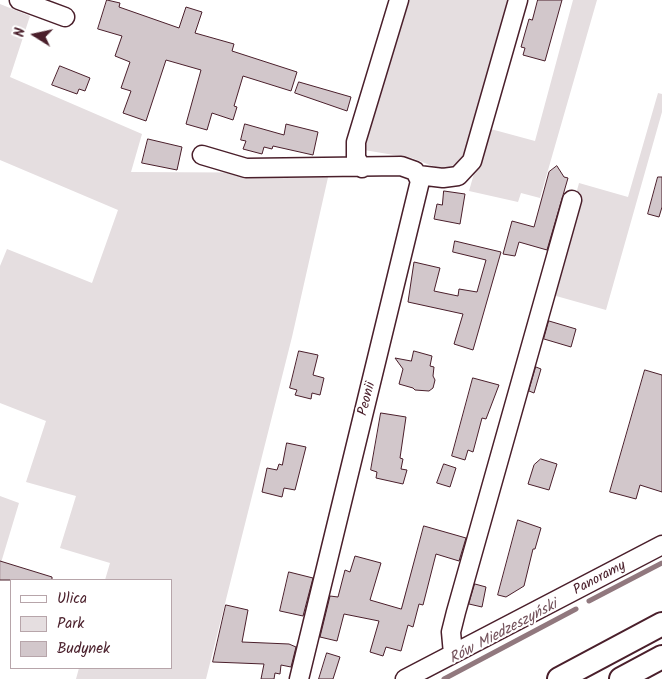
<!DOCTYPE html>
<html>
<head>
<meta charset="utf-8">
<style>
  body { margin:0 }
  #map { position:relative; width:662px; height:679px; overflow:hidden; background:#fff; font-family:Kalam,sans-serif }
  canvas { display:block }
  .legend { position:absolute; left:10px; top:579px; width:162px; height:90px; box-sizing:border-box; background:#fff; border:1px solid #b7a5aa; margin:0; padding:6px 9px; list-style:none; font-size:15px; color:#4a1f2b }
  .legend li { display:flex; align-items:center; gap:10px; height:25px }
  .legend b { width:25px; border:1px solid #b7a5aa }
  .north { position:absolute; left:10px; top:10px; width:50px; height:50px; -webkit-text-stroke:4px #fff; paint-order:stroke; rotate:280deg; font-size:14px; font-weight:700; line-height:20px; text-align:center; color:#4a1f2b }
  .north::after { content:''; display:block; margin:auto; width:18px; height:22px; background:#4a1f2b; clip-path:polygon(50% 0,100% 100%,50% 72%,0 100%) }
</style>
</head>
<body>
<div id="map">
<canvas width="662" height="679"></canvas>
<ul class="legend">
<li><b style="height:6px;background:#fff"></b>Ulica</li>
<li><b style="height:14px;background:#e5dee0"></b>Park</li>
<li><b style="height:14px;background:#d2c7cb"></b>Budynek</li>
</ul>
<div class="north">N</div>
</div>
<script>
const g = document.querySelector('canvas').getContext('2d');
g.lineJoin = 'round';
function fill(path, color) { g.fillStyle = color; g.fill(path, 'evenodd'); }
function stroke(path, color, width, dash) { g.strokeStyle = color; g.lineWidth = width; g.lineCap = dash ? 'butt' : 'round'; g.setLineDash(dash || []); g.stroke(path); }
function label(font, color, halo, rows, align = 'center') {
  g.font = font + ' Kalam,sans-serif'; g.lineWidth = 4; g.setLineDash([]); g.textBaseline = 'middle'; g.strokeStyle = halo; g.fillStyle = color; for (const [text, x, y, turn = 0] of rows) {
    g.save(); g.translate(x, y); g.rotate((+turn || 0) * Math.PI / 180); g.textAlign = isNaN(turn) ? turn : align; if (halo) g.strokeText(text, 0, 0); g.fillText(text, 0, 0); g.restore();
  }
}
const green = new Path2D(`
  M407 0H512L468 161 450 173 412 158 364 150Z
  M573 0H597L540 198 521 193 518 202 469 191 487 128 535 141Z
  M0 4 30 16 10 77 142 134 131 172 329 173 292 337 206 679H76L79 668H171V580H105L110 563 60 548 76 496 26 482 46 421 0 403V266L7 249 92 283 118 210 0 160Z
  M658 93 662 94V112L606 310 549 294 579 183 628 197Z
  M0 496 19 503 0 566Z`);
const stream = new Path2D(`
  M589 601 662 563
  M444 679 576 609`);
const building = new Path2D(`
  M107 0 120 3 119 7 179 28 186 7 202 12 195 33 234 44 232 51 297 72 291 91 243 76 234 106 237 107 233 120 212 113 207 130 186 124 201 70 166 60 146 121 123 113 131 91 121 88 130 62 115 56 122 36 98 29Z
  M538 0H562L545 61 523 55 525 48 521 47 529 19 532 20Z
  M60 66 90 78 85 91 79 89 77 94 52 85Z
  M299 82 351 97 347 111 295 93Z
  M245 124 284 135 286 124 318 132 313 155 273 146 272 149 264 147 262 154 243 149 246 141 241 140Z
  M148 139 182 147 177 170 142 163Z
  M557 166 564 177 568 178 547 250 519 242 515 256 503 254 512 221 534 227 549 172Z
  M658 177H662V207L659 217 648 214Z
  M444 191 465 194 460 224 434 219 437 204 442 205Z
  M455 241 501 252 473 350 454 344 463 314 408 302 414 262 440 268 434 291 458 296 459 289 477 292 486 260 453 252Z
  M549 321 576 329 571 347 544 339Z
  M299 351 318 355 313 375 324 378 320 395 312 393 311 399 295 395 297 390 290 388Z
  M414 351 432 356 430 366 434 367 433 376 435 380 433 388 429 391 415 390 413 388 399 384 403 369 395 358 411 361Z
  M536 367 541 369 534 393 529 391Z
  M645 370 662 375V492L640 485 636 499 610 492Z
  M473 378 499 385 486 419 482 418 473 452 468 450 465 460 452 456Z
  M381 413 406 417 400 458 403 459 401 469 407 470 403 484 376 478 377 472 371 470Z
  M287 443 306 447 295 490 284 488 282 497 262 492 267 468 277 470 279 464 282 465Z
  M541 459 557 464 549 490 528 484 534 465Z
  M444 464 456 468 450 487 437 483Z
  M518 520 541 528 535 549H533L524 586 506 597 498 595Z
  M424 526 466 538 459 561 436 554 423 605 419 604 413 627 408 625 401 651 386 647 383 656 370 652 379 621 344 614 337 641 320 637 330 596 338 597 345 570 350 572 355 556 381 563 370 600 401 609Z
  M0 561 52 577V580H0Z
  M289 572 313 578 303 616 280 611Z
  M475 584 486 587 482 607 469 604Z
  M226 605 248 610 242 642 289 644 296 647 291 667 281 665 280 674 275 673 274 679H261L264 664 213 662Z
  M327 653 340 657 333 679H319Z`);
const minor = new Path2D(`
  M19 0 65 17
  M202 155 246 168 401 166 415 171 420 181 299 679
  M362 168 356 158V142L399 0
  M418 175 443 178 458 176 472 161 518 0
  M453 654 451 632 456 612 572 200
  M405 679 662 545`);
const major = new Path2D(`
  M559 679 662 624
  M621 679 662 657`);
const streetNames = [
  ["Peonii",368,399,-76],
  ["Panoramy",600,579,-28]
];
const waterNames = [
  ["Rów Miedzeszyński",504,633,-28]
];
fill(green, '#e5dee0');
stroke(stream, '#91787e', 5);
fill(building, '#d2c7cb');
stroke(building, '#4a1f2b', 1);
stroke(minor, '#4a1f2b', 21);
stroke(major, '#4a1f2b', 26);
stroke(minor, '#fff', 18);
stroke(major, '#fff', 22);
label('14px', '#4a1f2b', '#fff', streetNames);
label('italic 15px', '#74535c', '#fff', waterNames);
</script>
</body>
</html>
